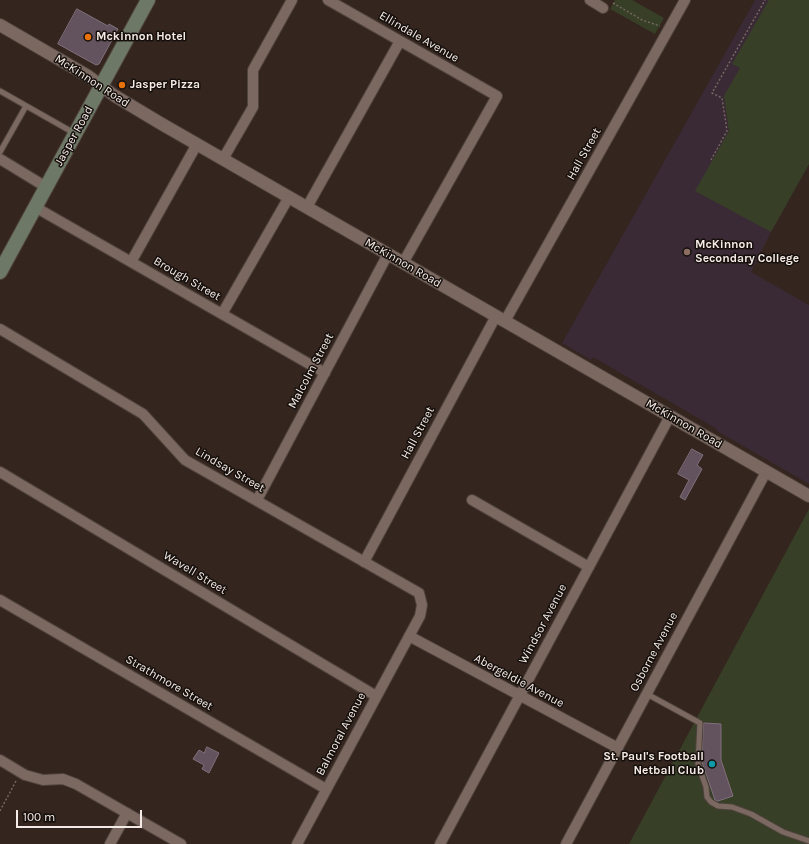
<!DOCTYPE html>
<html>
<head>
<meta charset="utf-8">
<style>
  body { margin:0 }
  #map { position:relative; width:809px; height:844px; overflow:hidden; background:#34251e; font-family:Karla,sans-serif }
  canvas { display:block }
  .scale { position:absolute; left:16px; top:810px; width:126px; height:18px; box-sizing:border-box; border:2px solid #f5ebe6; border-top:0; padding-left:5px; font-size:12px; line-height:14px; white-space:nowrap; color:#f5ebe6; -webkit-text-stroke:3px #16100d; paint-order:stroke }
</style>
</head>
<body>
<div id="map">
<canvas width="809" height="844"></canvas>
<div class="scale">100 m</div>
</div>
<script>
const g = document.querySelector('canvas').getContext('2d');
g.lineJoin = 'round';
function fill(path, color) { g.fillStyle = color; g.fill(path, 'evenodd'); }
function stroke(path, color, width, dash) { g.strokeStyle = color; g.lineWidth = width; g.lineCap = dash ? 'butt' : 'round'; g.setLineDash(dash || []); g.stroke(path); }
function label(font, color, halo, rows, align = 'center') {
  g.font = font + ' Karla,sans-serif'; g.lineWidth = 3; g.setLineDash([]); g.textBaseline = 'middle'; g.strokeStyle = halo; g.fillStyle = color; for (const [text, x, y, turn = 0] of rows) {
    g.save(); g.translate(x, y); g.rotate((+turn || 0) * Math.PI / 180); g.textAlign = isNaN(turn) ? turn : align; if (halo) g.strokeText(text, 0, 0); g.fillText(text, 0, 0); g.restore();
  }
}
const education = new Path2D(`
  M755 0H809V164L771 232 751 272 809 305V484L717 431V429L593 357 591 360 562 343Z`);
const green = new Path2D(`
  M615 0H632L664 18 655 34 610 9Z
  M769 0H809V164L771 232 695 191 729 131 724 96 740 68 732 64Z
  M809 509V844H629Z`);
const building = new Path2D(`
  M77 9 108 26 109 24 118 29 99 64 96 65 58 44Z
  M692 449 703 455 697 465 702 469 685 500 680 497 689 480 678 474Z
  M704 723 721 724V760L733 796 718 801 715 800 702 762Z
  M207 747 219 753 209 773 202 769 204 765 193 759 199 750 204 753Z`);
const path = new Path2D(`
  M613 3 642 20 660 26
  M711 160 727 131 722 98 712 93 765 0
  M0 811 16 781`);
const service = new Path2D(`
  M0 91 74 133
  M0 152 26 106
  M647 694 700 723 698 764 706 787 707 797 711 802 718 806 732 807 751 814 783 832 809 841`);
const minor = new Path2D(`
  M328 0 497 96 403 263
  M590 0 603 8
  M0 159 46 187
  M223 159 253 107V70L292 0
  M35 207 325 373
  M307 207 400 41
  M131 262 197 144
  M222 314 289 197
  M505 321 685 0
  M0 329 143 414 185 460 419 593 422 605 420 616 297 844
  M0 472 376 696
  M257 500 388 254
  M472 500 589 567
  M364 562 496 316
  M0 600 326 789
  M409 636 618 748
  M0 760 25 775 43 780 63 779 76 784 181 844
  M110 844 127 813
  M440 844 670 416
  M566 844 766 472`);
const tertiary = new Path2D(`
  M0 25 88 76 115 96 160 123 809 496`);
const secondary = new Path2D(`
  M0 272 148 0`);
const markers = [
  [88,37,4,"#e8710a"],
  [122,85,4,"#e8710a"],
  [687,252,4,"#8d6e63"],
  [712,764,4,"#0f9aa8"]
];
const poiNames = [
  ["Mckinnon Hotel",96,37],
  ["Jasper Pizza",130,85],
  ["McKinnon",695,245],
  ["Secondary College",695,259],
  ["St. Paul's Football",704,757,"right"],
  ["Netball Club",704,771,"right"]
];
const streetNames = [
  ["Ellindale Avenue",419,37,30],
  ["McKinnon Road",92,81,33],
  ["Jasper Road",74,136,-61],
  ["Hall Street",584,154,-61],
  ["McKinnon Road",403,263,30],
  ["Brough Street",187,279,30],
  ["Malcolm Street",311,371,-62],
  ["McKinnon Road",684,424,30],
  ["Hall Street",418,433,-62],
  ["Lindsay Street",230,470,30],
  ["Wavell Street",195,573,31],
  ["Windsor Avenue",543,624,-62],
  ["Osborne Avenue",654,652,-62],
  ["Abergeldie Avenue",519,681,28],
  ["Strathmore Street",169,683,30],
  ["Balmoral Avenue",341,734,-62]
];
fill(education, '#3a2a35');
fill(green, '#383f27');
fill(building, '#62535e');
stroke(building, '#7f6f7b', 1);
stroke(service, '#4f433d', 7);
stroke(minor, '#4f433d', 12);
stroke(tertiary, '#4f433d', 14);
stroke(secondary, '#4f433d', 16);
stroke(path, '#746660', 1.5, [2, 2]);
stroke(service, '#7b6961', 5);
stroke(minor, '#7b6961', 10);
stroke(tertiary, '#7b6961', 12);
stroke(secondary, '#6e7866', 14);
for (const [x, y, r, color] of markers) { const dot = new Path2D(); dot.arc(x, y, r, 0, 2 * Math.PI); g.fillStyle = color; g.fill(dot); stroke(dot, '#16100d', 1.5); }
label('bold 12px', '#f5ebe6', '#16100d', poiNames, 'left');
label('12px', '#f5ebe6', '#16100d', streetNames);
</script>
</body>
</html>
